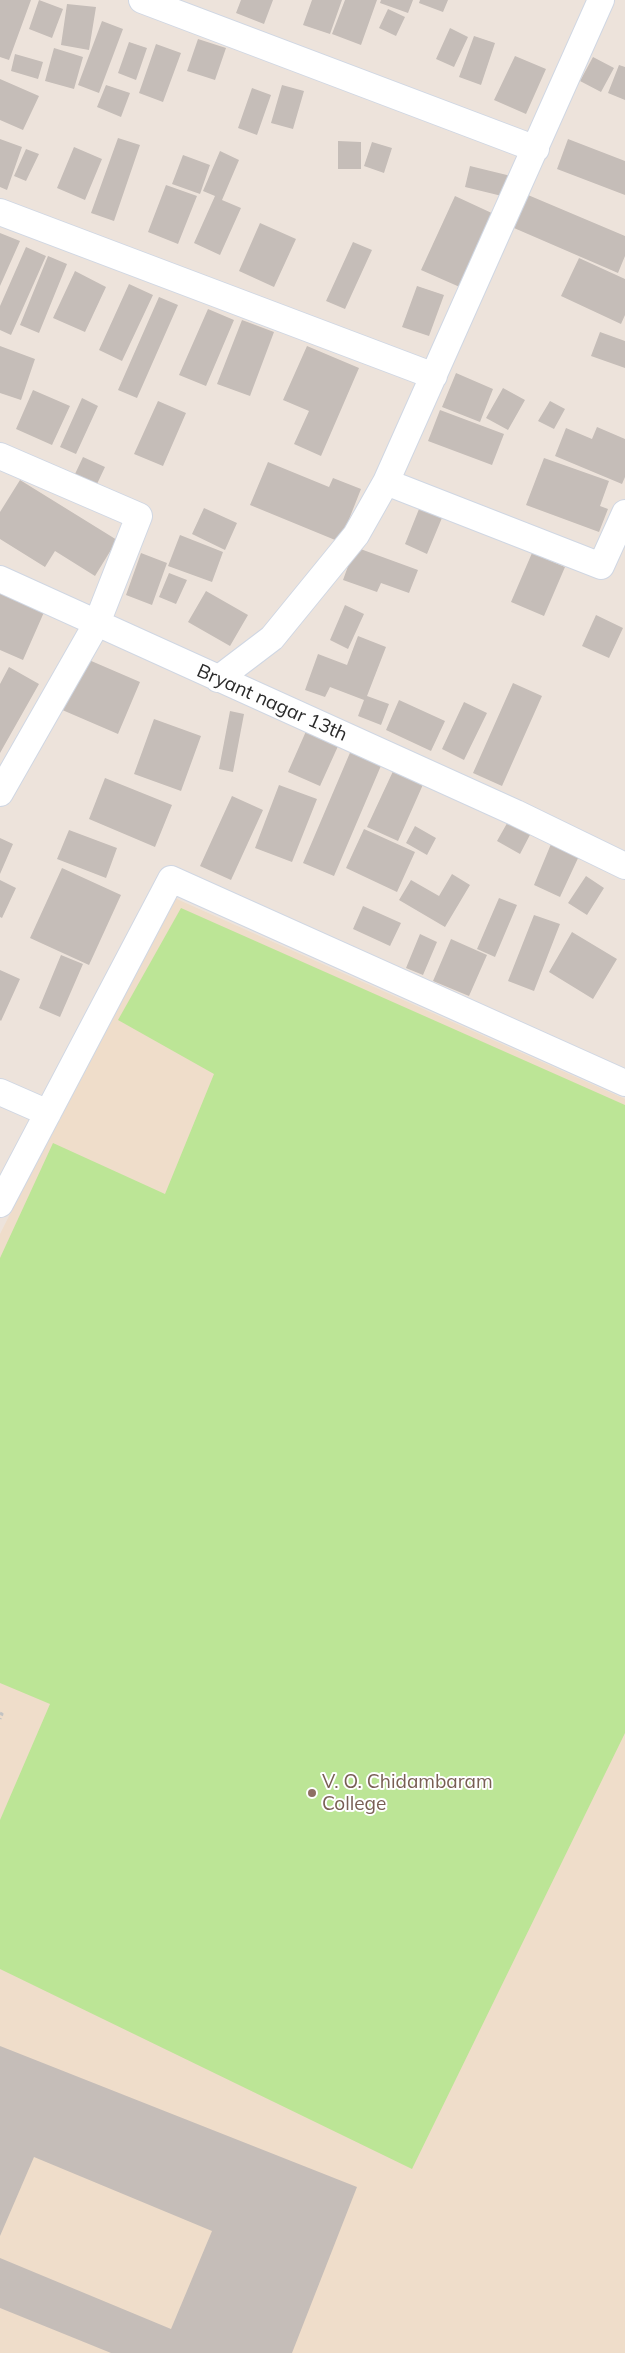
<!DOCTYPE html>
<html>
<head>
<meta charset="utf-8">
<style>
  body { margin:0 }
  canvas { display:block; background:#ede3db }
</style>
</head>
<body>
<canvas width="625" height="2353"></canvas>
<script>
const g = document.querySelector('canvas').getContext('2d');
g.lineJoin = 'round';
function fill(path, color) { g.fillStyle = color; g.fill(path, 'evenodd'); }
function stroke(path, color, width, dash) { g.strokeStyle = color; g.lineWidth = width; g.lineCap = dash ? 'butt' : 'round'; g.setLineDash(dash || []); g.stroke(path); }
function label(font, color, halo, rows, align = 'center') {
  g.font = font + ' Mulish,sans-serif'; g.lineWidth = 4; g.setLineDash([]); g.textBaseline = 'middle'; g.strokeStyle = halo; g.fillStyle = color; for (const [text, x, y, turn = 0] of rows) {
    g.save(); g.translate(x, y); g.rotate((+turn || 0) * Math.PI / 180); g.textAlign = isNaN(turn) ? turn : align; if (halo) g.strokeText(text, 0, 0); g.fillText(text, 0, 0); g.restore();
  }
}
const education = new Path2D(`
  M170 896 625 1099V2353H0V1234Z`);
const green = new Path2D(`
  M181 908 625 1105V1733L412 2169 0 1969V1820L50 1704 0 1683V1258L53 1143 165 1194 214 1074 118 1020Z`);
const building = new Path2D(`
  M0 0H31L9 60 0 57Z
  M39 0 63 9 52 38 29 29Z
  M241 0H273L264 24 236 13Z
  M312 0H342L330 34 303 25Z
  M345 0H377L361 45 332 34Z
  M381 0H413L408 13 380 3Z
  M420 0H448L443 12 419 3Z
  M67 4 96 7 89 50 61 45Z
  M388 9 405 17 396 36 379 28Z
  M102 21 123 29 99 93 78 85Z
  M450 28 468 37 454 67 436 59Z
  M474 36 495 43 481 85 459 77Z
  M198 39 226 48 215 80 187 71Z
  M129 42 147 48 136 80 118 73Z
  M156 44 181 53 163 102 139 93Z
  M54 48 83 57 74 89 45 81Z
  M15 54 43 62 38 79 11 71Z
  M515 56 546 69 526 114 494 100Z
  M593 57 614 68 601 92 580 81Z
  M619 65 625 67V100L608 93Z
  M0 79 39 96 23 130 0 120Z
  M106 85 130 93 121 117 97 107Z
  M282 85 304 91 293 129 271 123Z
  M252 88 271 95 257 135 238 128Z
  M118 138 140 145 114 221 91 213Z
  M0 139 22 147 7 190 0 187Z
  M568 139 625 161V195L557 169Z
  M338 141 361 142V169H338Z
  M372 142 392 148 384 173 364 166Z
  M74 147 102 159 85 200 57 188Z
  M26 149 39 154 26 181 14 176Z
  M220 151 239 160 222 200 241 208 220 255 194 243 215 196 203 191Z
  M183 155 210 165 200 194 172 184Z
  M470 166 511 176 506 197 465 187Z
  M166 185 197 196 178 244 148 232Z
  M528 195 625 236V256L618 273 514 228Z
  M455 196 496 215 462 288 421 270Z
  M260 223 296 239 274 287 239 271Z
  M0 233 20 241 0 286Z
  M353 242 372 250 345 309 326 301Z
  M26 247 46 256 11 335 0 330V306Z
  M48 256 67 264 39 333 20 325Z
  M579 258 625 279V315L621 324 561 296Z
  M75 271 106 287 85 332 53 318Z
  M129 284 153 295 122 361 99 350Z
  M417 286 444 295 429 336 402 327Z
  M159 297 178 305 137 398 118 390Z
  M208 309 234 320 206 386 179 375Z
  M242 320 274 332 250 396 217 384Z
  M600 332 625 341V368L591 356Z
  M0 346 35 359 21 400 0 393Z
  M307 346 359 368 321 456 294 444 309 411 283 400Z
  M456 373 493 389 480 422 442 407Z
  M503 388 525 400 508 430 486 418Z
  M33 390 70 406 52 445 16 429Z
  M82 398 98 406 76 454 60 447Z
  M158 401 186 413 163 466 134 454Z
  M550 401 565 409 554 429 538 421Z
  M440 410 504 434 492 465 428 441Z
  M597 427 625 439V477L622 484 555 456 566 428 592 439Z
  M83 457 105 467 97 484 75 474Z
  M544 458 609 481 600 506 608 509 599 532 526 505Z
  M268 462 329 487 333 478 361 489 340 542 250 505Z
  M20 480 117 540 95 576 55 551 45 567 0 539V512Z
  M421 504 444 513 427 554 405 544Z
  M204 508 237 523 225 550 192 534Z
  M180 535 223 552 212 582 168 566Z
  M355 547 418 570 409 593 381 583 377 592 343 580Z
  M141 553 167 563 152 605 126 595Z
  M532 553 565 567 544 616 511 602Z
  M169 573 187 580 176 604 159 597Z
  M0 590 45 610 23 660 0 650Z
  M206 591 248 615 230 646 188 622Z
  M345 605 364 614 348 649 330 640Z
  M596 615 623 628 609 658 582 646Z
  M358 636 386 647 367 696 389 704 381 725 358 716 364 700 330 687 325 697 305 690 318 654 347 665Z
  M82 657 140 682 118 734 60 709Z
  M9 667 39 684 0 753V684Z
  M513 683 542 696 502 786 473 773Z
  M399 700 445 721 431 751 386 730Z
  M464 702 487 713 464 760 442 749Z
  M230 711 244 714 233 772 219 769Z
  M154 719 201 736 181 791 134 774Z
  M307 729 339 744 320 786 288 772Z
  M352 748 383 761 334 876 303 863Z
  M395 767 425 780 398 841 367 827Z
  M105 778 172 805 155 847 89 819Z
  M279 785 317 799 292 862 255 848Z
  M232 796 263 810 231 880 200 866Z
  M510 818 532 831 520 854 497 841Z
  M415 826 436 838 427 855 406 843Z
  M364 829 415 852 397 892 346 868Z
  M69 830 117 848 106 878 57 859Z
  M0 838 13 844 0 874Z
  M551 844 579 856 560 897 534 885Z
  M62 868 121 895 89 965 30 938Z
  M452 874 470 885 445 927 399 900 411 880 439 896Z
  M586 876 604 888 587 915 568 903Z
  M0 880 16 888 2 918 0 917Z
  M499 898 517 905 495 957 477 949Z
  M363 906 401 923 390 946 353 929Z
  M534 915 560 924 534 991 508 981Z
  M572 932 617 959 593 999 549 972Z
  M420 934 437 942 423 975 406 968Z
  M451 939 487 955 469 996 433 981Z
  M61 955 83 964 60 1017 39 1008Z
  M0 970 20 979 1 1021 0 1020Z
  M0 2046 357 2187 292 2353H111L0 2308V2258L171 2329 212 2231 34 2157 0 2236Z`);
const path = new Path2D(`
  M0 1713 2 1714 0 1719`);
const street = new Path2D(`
  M142 0 536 149
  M0 212 434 376
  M0 456 139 516 97 623 0 579
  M386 482 601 566 625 513
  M218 679 272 638 356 535 386 482 601 0
  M0 793 97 623 516 813 625 866
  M0 1092 48 1113
  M0 1204 171 879 625 1083`);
const markers = [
  [312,1793,5,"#8d6e63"]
];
const streetNames = [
  ["Bryant nagar 13th",272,703,24]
];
const educationNames = [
  ["V. O. Chidambaram",322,1782],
  ["College",322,1804]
];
fill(education, '#efddca');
fill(green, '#bce596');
fill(building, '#c5bdb8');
stroke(street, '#d0d7e3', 28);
stroke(path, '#c3c3c3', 3, [4, 2.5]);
stroke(street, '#fff', 26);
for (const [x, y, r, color] of markers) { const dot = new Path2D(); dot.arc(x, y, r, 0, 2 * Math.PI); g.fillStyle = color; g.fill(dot); stroke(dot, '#fff', 2); }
label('19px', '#2a2a2a', '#fff', streetNames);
label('19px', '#785e54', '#fff', educationNames, 'left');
</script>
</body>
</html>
